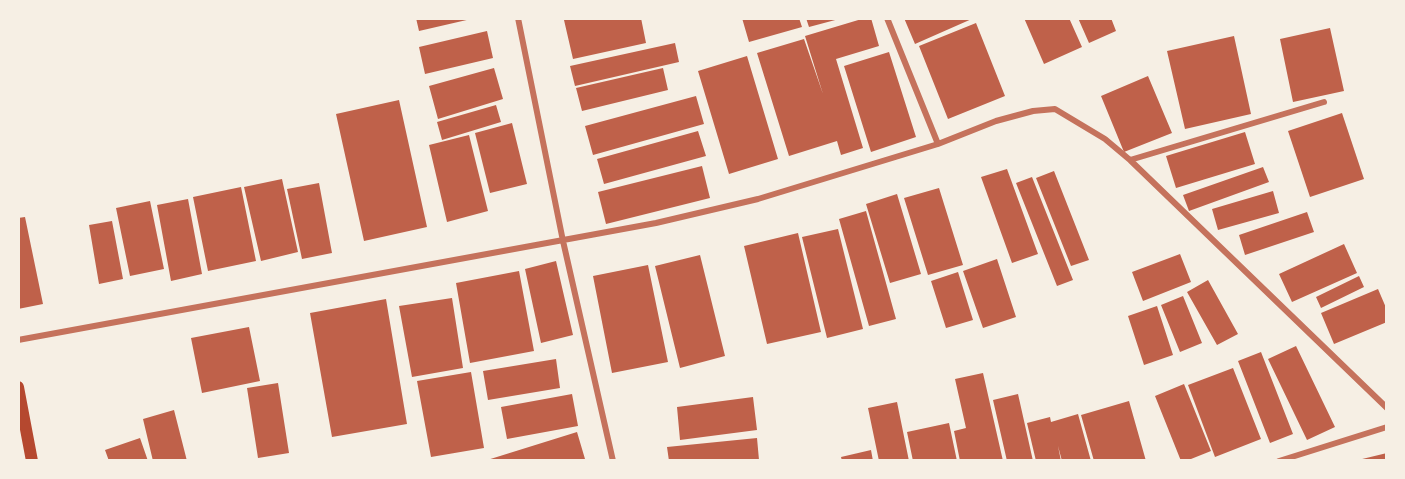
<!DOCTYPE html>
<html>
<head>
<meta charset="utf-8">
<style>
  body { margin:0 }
  #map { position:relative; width:1405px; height:479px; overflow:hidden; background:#f6efe4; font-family:Manrope,sans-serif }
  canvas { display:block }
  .frame { position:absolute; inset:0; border:20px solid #f6efe4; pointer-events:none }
</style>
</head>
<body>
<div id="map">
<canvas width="1405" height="479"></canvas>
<div class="frame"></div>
</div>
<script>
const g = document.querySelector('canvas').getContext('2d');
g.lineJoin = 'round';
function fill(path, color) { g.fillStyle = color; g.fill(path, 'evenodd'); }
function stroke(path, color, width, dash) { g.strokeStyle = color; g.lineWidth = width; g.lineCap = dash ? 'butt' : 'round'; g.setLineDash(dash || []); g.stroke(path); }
const building = new Path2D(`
  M416 18H471V19L419 31Z
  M574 18H641L646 43 573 59 564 20Z
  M742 18H799L802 27 749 42Z
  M806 18H839V19L809 27Z
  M865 18H871L879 46 836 59 863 148 841 155 837 141 789 156 757 53 804 39 823 94 805 36Z
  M904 18H974L915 44Z
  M1024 18H1069L1082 47 1044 64Z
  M1078 18H1111L1116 31 1089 43Z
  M976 23 1005 96 948 119 919 46Z
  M1330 28 1344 91 1293 102 1280 39Z
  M487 31 493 58 425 74 419 47Z
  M1234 36 1251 114 1185 129 1167 51Z
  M675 43 679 62 575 86 570 66Z
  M889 52 916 137 871 152 844 66Z
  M747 56 778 159 729 174 698 71Z
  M494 68 503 99 438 119 429 86Z
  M663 68 668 90 582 111 576 88Z
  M1148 76 1172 133 1124 152 1101 96Z
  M696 96 704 124 593 155 585 126Z
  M399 100 427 227 364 241 336 114Z
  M496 105 501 122 442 140 437 122Z
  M1342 113 1364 179 1310 197 1288 131Z
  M512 123 527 184 490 193 475 133Z
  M698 131 706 156 604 184 597 159Z
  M1245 132 1255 164 1176 188 1166 156Z
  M469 135 488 211 447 222 429 145Z
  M702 166 710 198 606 224 598 192Z
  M1263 167 1269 182 1189 211 1183 195Z
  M1007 169 1038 254 1012 263 981 177Z
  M1054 171 1089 260 1071 266 1036 178Z
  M1032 177 1073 280 1057 286 1016 183Z
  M282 179 298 252 261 261 244 187Z
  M319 183 332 253 302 259 287 189Z
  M241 187 256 261 208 271 193 197Z
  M939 188 963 265 928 275 904 198Z
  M1273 191 1279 213 1218 230 1212 209Z
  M897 194 921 274 890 283 866 204Z
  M188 199 202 274 171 281 157 205Z
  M150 201 164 269 130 276 116 208Z
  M866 211 896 319 869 326 839 219Z
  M1307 212 1314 232 1245 255 1239 235Z
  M25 217 43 304 18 309V218Z
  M112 221 123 279 99 284 89 225Z
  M838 229 863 329 827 338 802 237Z
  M798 233 821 332 767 344 744 246Z
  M1344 244 1357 273 1292 302 1279 274Z
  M1180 254 1191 282 1143 301 1132 272Z
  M700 255 725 356 680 368 655 266Z
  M997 259 1016 317 983 328 963 271Z
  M556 261 573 335 541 343 525 269Z
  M648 265 668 362 612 373 593 276Z
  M519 271 534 351 470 363 456 283Z
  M958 272 973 320 946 328 931 281Z
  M1359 276 1364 287 1321 308 1316 297Z
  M1208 280 1238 334 1217 345 1187 292Z
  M1378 289 1387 310V322L1334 344 1321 313Z
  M1183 296 1202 343 1180 352 1161 305Z
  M452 298 463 368 412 377 399 306Z
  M386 299 407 424 332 437 310 313Z
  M1157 306 1173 355 1144 365 1128 316Z
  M249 327 260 381 202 393 191 338Z
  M1296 346 1335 427 1307 440 1268 359Z
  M1261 352 1293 434 1270 443 1238 361Z
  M556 359 560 388 488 400 483 371Z
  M1233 368 1261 439 1215 457 1188 385Z
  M471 372 484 448 431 457 417 381Z
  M983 373 1003 461H960L954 431 966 428 955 379Z
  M278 383 289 453 258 458 247 388Z
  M1184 384 1211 451 1186 461H1181L1155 396Z
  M572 394 578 426 507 439 501 407Z
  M1018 394 1033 461H1007L993 400Z
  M753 397 757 430 680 440 677 407Z
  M1129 401 1146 461H1094L1081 415Z
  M897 402 909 461H879L868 408Z
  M174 410 187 461H153L143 419Z
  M1078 414 1091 461H1062L1058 446 1061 461H1036L1027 423 1050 417 1051 422Z
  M949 423 957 461H913L907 432Z
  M577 432 585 459 580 461H484Z
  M140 438 148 461H109L105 450Z
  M757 438 759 460 669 461 667 447Z
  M871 450 873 461H842L841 457Z
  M1387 453V461H1358V460Z`);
const minor = new Path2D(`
  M518 18 563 241 613 461
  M887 18 938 144
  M1130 160 1324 102
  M18 340 656 223 758 199 938 144 996 121 1033 111 1055 109 1105 139 1130 160 1387 408
  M1279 461 1387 427`);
const secondary = new Path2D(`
  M18 387 32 461`);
fill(building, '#bf614a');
stroke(minor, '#c5725c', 6);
stroke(secondary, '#b5482f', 12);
</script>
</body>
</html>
